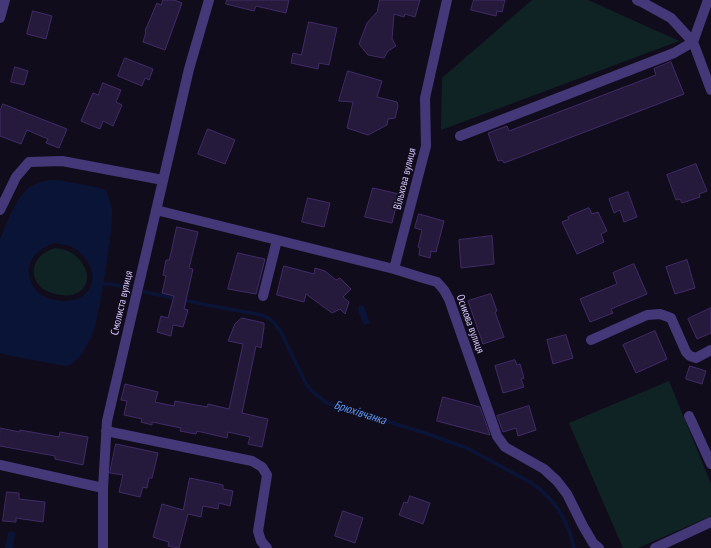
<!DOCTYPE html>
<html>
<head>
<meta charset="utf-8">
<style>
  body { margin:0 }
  canvas { display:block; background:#110c1c }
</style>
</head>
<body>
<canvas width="711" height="548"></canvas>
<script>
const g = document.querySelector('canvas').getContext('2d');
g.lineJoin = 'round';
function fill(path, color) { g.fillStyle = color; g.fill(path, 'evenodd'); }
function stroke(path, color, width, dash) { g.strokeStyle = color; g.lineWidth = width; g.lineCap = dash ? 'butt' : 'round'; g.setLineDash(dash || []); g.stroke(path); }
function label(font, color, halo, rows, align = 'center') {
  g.font = font + ' "PT Sans Narrow",sans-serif'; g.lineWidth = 3; g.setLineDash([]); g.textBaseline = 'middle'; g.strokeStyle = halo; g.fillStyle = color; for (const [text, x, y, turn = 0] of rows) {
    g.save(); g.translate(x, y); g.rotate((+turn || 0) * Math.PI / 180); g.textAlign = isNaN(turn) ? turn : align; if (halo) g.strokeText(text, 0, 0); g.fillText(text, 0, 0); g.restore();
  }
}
const green = new Path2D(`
  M532 0H588L679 41 441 130 442 78Z
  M55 248C60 249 65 249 70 252 83 259 96 280 79 292 74 295 68 296 62 295 29 293 23 258 55 248Z
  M669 381 711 484V516L638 548H623L569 423Z`);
const water = new Path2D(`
  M51 180H59L100 188 105 190 108 194 111 206 112 212 111 231 103 288 96 323 92 335 82 354 76 360 71 364 66 366 59 365 7 355 0 353V240L10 215 18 200 29 187 41 182ZM54 243C60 244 66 244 72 247 89 256 102 280 84 295 77 300 69 302 61 301 55 300 48 299 43 296 37 293 34 288 31 282 23 263 37 249 54 243Z
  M361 305 363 306 364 307 370 323 364 325 358 310 359 306Z
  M11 531 15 533 13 548H5L8 533Z`);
const stream = new Path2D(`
  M101 284H111L120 286
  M145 292 207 305 262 315 270 319 275 324 281 332 307 386 314 393 327 403 422 432 467 448 528 481 540 489 551 500 562 515 570 533 574 548`);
const building = new Path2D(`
  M163 0H174L182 3 165 50 143 42 146 32 145 31 157 3 161 5Z
  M227 0H289L286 13 256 6 254 11 226 4Z
  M380 0H420L415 17 405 14 404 17 394 14 392 39 396 46 388 51 384 58 368 55 359 44 367 23 377 12Z
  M474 0H505L502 12 497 11 496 16 471 10Z
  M33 11 52 16 46 39 27 34Z
  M309 22 337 28 329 65 319 63 318 69 291 63 293 53 301 55Z
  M125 58 153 69 149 80 145 78 142 86 118 76Z
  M671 62 684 94 504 163 502 160 498 161 488 133 507 126 509 131 656 75 654 69Z
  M15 67 28 71 24 85 11 82Z
  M348 71 382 81 377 97 397 102 398 106 395 118 388 119 387 125 368 135 347 128 353 102 339 101Z
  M103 83 121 90 116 102 122 105 113 126 103 121 100 129 81 121 93 93 98 95Z
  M3 104 67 129 59 148 46 143 48 139 27 130 21 144 0 136V111Z
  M208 129 235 140 225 164 198 154Z
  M696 164 707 191 699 194 700 197 682 203 680 199 676 200 667 175Z
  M373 188 399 194 392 223 365 217Z
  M628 192 637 217 624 222 620 210 614 213 609 199Z
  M308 198 330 203 324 227 302 222Z
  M589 208 592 214 598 212 607 231 601 234 604 242 577 254 562 222 569 219 568 217Z
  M419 214 444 221 436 252 431 251 430 258 419 255 420 248 418 247 422 230 415 228Z
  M177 227 198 232 189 268 193 269 184 309 188 310 183 327 173 325 171 336 157 332 161 316 168 318 174 296 162 293 166 276 163 275 166 260H169Z
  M492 236 494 264 461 268 459 240Z
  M238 253 265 259 256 294 228 289Z
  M687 260 695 288 675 294 666 267Z
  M634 264 647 294 611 309 613 313 590 322 580 299 617 284 613 273Z
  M284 266 314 274 315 268 325 271 336 280 340 278 351 289 343 297 349 302 345 314 340 309 332 313 306 294 304 302 277 295Z
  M491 294 497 311 495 312 504 337 483 344 468 301Z
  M711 308V333L697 339 688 319Z
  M242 318 264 323V327L261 348 256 346 242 413 268 419 262 447 248 444 250 437 228 432 227 438 197 431 196 434 180 431 181 428 152 422V425L141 422 142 419 124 415 127 401 121 400 125 384 158 392 155 402 174 406 175 401 207 407 208 404 229 409 243 344 228 341 235 324Z
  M655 331 667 359 636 373 623 345Z
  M566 335 573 358 553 364 547 340Z
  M515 360 517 365 520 364 524 378 521 379 524 387 503 393 495 366Z
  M690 366 706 371 702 384 686 379Z
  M443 397 480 407 490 435 437 421Z
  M529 406 536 430 518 436 516 428 503 432 497 416Z
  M0 428 20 432V430L59 437 60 432 88 437 83 465 55 459V456L0 446Z
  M116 444 158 453 152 478H149L147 488 143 487 140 497 119 492 123 475 110 473Z
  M190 478 223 485V489L233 491 230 506 219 503 218 509 203 506 201 517 188 514 179 548 168 546 169 542 153 537 162 504 183 510Z
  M7 492 19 493V499L45 502 43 522 16 518V522L3 521Z
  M410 496 430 503 423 524 399 515 404 502 407 503Z
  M343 511 363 518 355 543 335 536Z`);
const minor = new Path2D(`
  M637 0 642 2 671 18 693 42 711 90
  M0 18 5 0
  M460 136 674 53 693 42 708 0
  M0 210 16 177 29 162 62 161 163 180
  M156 210 277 240 394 269 423 278 437 282 444 290 449 299 497 436 505 447 544 469 557 481 567 494 583 526 593 543 599 548
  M394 269 426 146 425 98 447 0
  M263 296 277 240
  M591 340 647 315 660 314 671 318 686 352 690 356 696 358 711 350
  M689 416 711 464
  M106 431 252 461 262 467 267 475 258 531 261 541 267 548
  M0 465 103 488
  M103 548V488L107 421 189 69 209 0
  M655 548 711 522`);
const streetNames = [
  ["Вільхова вулиця",405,179,-76],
  ["Смолиста вулиця",122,303,-77],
  ["Осикова вулиця",470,324,70]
];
const waterNames = [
  ["Брюхівчанка",360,413,18]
];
fill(green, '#0f2325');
fill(water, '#0a1437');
stroke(stream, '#0a1437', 3.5);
fill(building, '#25193c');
stroke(building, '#402b67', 1);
stroke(minor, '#443879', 10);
label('11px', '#d6c8fd', '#110c1c', streetNames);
label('italic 12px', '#5a99f9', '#110c1c', waterNames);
</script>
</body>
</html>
